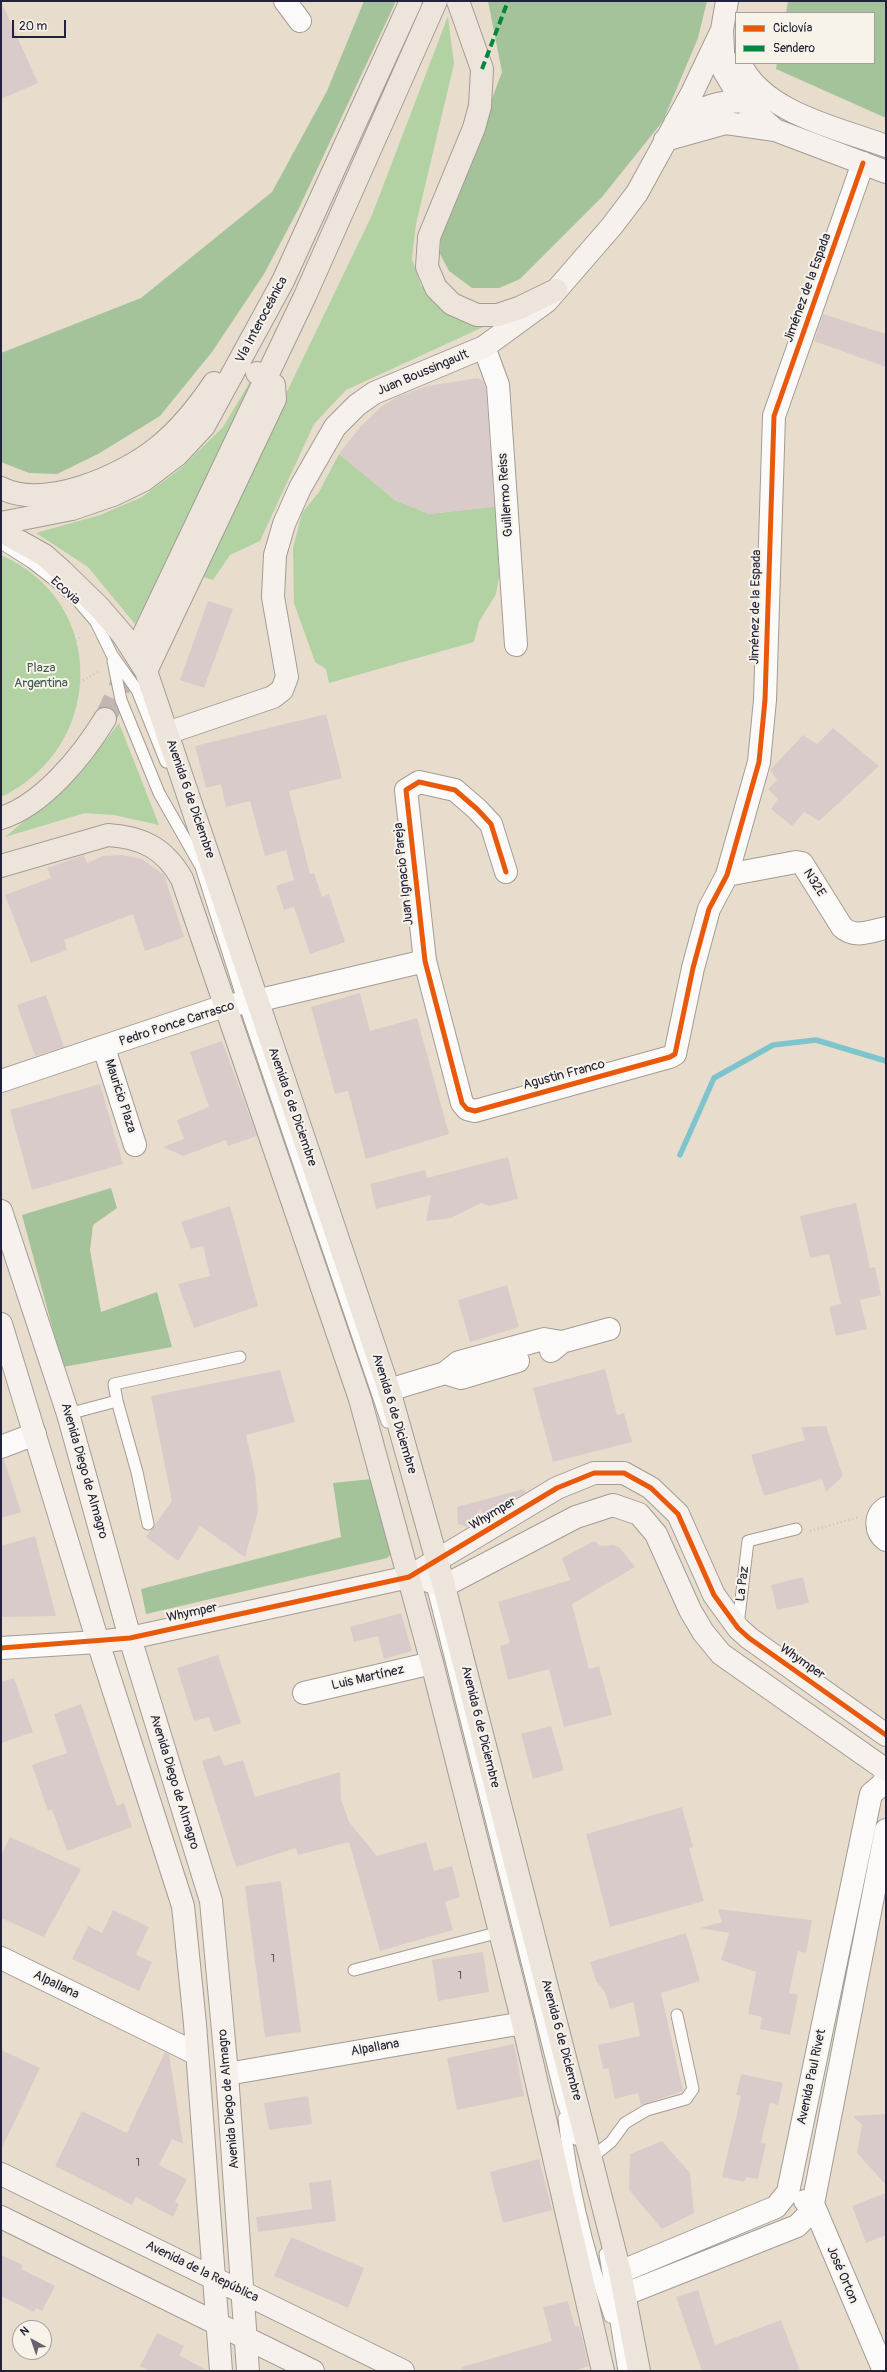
<!DOCTYPE html>
<html>
<head>
<meta charset="utf-8">
<style>
  body { margin:0 }
  #map { position:relative; width:887px; height:2372px; overflow:hidden; background:#e8ddcd; font-family:Pangolin,sans-serif }
  canvas { display:block }
  .frame { position:absolute; inset:0; border:2px solid #22223b; pointer-events:none }
  .legend { position:absolute; left:735px; top:12px; width:140px; height:52px; box-sizing:border-box; background:#f7f3e8; border:1px solid #a29fa3; margin:0; padding:5px 7px; list-style:none; font-size:12px; color:#22223b }
  .legend li { display:flex; align-items:center; gap:8px; height:20px }
  .legend b { width:20px; border:1px solid #a29fa3 }
  .north { position:absolute; left:12px; top:2320px; width:40px; height:40px; box-sizing:border-box; background:#f7f3e8; border:1px solid #a29fa3; border-radius:50%; rotate:320deg; font-size:11px; font-weight:700; line-height:16px; text-align:center; color:#22223b }
  .north::after { content:''; display:block; margin:auto; width:14px; height:18px; background:#67636e; clip-path:polygon(50% 0,100% 100%,50% 72%,0 100%) }
  .scale { position:absolute; left:12px; top:20px; width:54px; height:18px; box-sizing:border-box; border:2px solid #22223b; border-top:0; padding-left:5px; font-size:12px; line-height:14px; white-space:nowrap; color:#22223b; -webkit-text-stroke:3px #f7f3e8; paint-order:stroke }
</style>
</head>
<body>
<div id="map">
<canvas width="887" height="2372"></canvas>
<div class="frame"></div>
<ul class="legend">
<li><b style="height:5px;background:#e8590c"></b>Ciclovía</li>
<li><b style="height:5px;background:#00873e"></b>Sendero</li>
</ul>
<div class="north">N</div>
<div class="scale">20 m</div>
</div>
<script>
const g = document.querySelector('canvas').getContext('2d');
g.lineJoin = 'round';
function fill(path, color) { g.fillStyle = color; g.fill(path, 'evenodd'); }
function stroke(path, color, width, dash) { g.strokeStyle = color; g.lineWidth = width; g.lineCap = dash ? 'butt' : 'round'; g.setLineDash(dash || []); g.stroke(path); }
function label(font, color, halo, rows, align = 'center') {
  g.font = font + ' Pangolin,sans-serif'; g.lineWidth = 4; g.setLineDash([]); g.textBaseline = 'middle'; g.strokeStyle = halo; g.fillStyle = color; for (const [text, x, y, turn = 0] of rows) {
    g.save(); g.translate(x, y); g.rotate((+turn || 0) * Math.PI / 180); g.textAlign = isNaN(turn) ? turn : align; if (halo) g.strokeText(text, 0, 0); g.fillText(text, 0, 0); g.restore();
  }
}
const green = new Path2D(`
  M448 16 454 64 416 224 412 259 421 286 440 303 492 323 346 390 314 424 260 541 230 555 213 580 203 577 207 558 372 215Z
  M251 380 254 387 135 624 88 567 36 533 100 515 142 497 180 469 223 427Z
  M339 454 395 500 429 514 498 506 500 572 496 594 479 622 474 642 329 683 326 669 315 662 294 603 293 548 302 513 319 492Z
  M1 555C109 602 105 748 1 797Z
  M119 723 159 825 114 815 85 813 5 837 80 774Z`);
const forest = new Path2D(`
  M364 1H396L299 208 264 274 212 352 160 416 98 454 57 474 29 473 1 462V353L141 298 272 192 327 91Z
  M488 1H707L698 38 663 121 602 197 520 279 499 288H472L449 271 440 254 441 234 502 72Z
  M788 1H886V118L776 69 777 63H874V13H786Z
  M111 1188 117 1208 93 1225 90 1250 101 1312 157 1292 172 1347 63 1367 22 1215Z
  M372 1479 396 1550 387 1558 146 1614 141 1589 341 1537 333 1483Z`);
const stream = new Path2D(`
  M680 1155 714 1078 773 1045 816 1040 886 1061`);
const building = new Path2D(`
  M1 1 38 83 1 99Z
  M823 314 886 334V367L814 341Z
  M478 378 483 381 486 388 494 507 429 514 395 500 339 454 360 427 382 406 399 396 428 386Z
  M208 601 233 609 204 688 180 680Z
  M326 714 342 778 289 791 310 874 314 873 322 897 329 894 345 942 310 954 294 907 284 910 276 886 294 880 286 850 265 856 250 801 226 807 221 784 206 788 195 746Z
  M833 728 879 766 819 821 804 812 792 826 771 809 778 799 768 789 777 780 770 770 803 735 817 744Z
  M84 855 87 863 103 856 122 855 142 859 164 875 184 937 145 951 133 914 64 940 67 950 31 963 5 895 51 878 47 868Z
  M360 993 370 1031 417 1018 449 1134 366 1159 348 1091 335 1094 311 1007Z
  M46 995 64 1047 35 1056 17 1005Z
  M222 1041 257 1136 228 1146 226 1140 183 1156 163 1147 184 1139 177 1120 209 1107 190 1052Z
  M100 1084 123 1164 32 1190 10 1110Z
  M508 1157 518 1199 489 1206 481 1203 451 1218 426 1221 431 1195 376 1209 370 1184 425 1170 427 1178Z
  M856 1203 870 1268 875 1267 881 1295 860 1300 867 1329 836 1336 829 1307 841 1304 829 1254 810 1258 800 1216Z
  M230 1206 258 1306 194 1328 178 1284 210 1276 203 1246 191 1249 181 1222Z
  M507 1285 519 1327 470 1342 458 1300Z
  M605 1369 617 1415 624 1413 632 1442 553 1462 533 1388Z
  M280 1370 295 1422 246 1435 255 1475 258 1511 245 1557 200 1526 178 1561 146 1537 172 1501 151 1396Z
  M826 1426 843 1476 826 1492 822 1479 764 1496 751 1455 805 1440 801 1427Z
  M4 1459 21 1512 1 1518V1460Z
  M524 1489 526 1492 484 1518 481 1509 467 1527 458 1524 457 1507Z
  M35 1536 56 1616 1 1617V1546Z
  M594 1541 601 1546 614 1545 620 1548 635 1567 572 1604 589 1669 599 1666 612 1715 564 1727 549 1669 508 1680 500 1646 510 1643 498 1602 570 1580 562 1558Z
  M803 1577 809 1603 777 1610 771 1585Z
  M401 1613 412 1651 384 1659 378 1636 354 1642 350 1627Z
  M218 1655 241 1723 214 1732 209 1717 194 1721 177 1668Z
  M14 1678 33 1732 1 1743V1682Z
  M81 1704 117 1806 124 1803 132 1827 67 1851 52 1809 48 1811 32 1765 67 1753 54 1714Z
  M551 1726 564 1770 533 1779 521 1734Z
  M220 1755 224 1766 243 1760 255 1797 340 1772 341 1799 349 1822 377 1856 426 1842 434 1871 452 1866 460 1897 445 1902 453 1930 380 1951 349 1842 298 1855 296 1848 236 1867 202 1761Z
  M682 1807 693 1847 689 1848 704 1901 610 1927 586 1834Z
  M10 1837 81 1869 44 1937 1 1918V1856Z
  M281 1881 301 2032 265 2037 245 1886Z
  M718 1909 812 1920 806 1953 798 1951 789 1993 798 1995 790 2035 760 2029 762 2017 748 2014 756 1972 721 1960 729 1933 700 1928 722 1922Z
  M113 1910 149 1927 136 1955 152 1962 139 1991 72 1959 88 1926 102 1933Z
  M686 1933 700 1981 661 1993 683 2091 641 2105 638 2093 615 2099 608 2068 603 2069 598 2045 640 2036 633 2002 610 2009 605 1992 596 1981 590 1962Z
  M483 1952 489 1992 438 2001 432 1960Z
  M514 2044 524 2096 457 2110 447 2058Z
  M1 2050 40 2068 1 2150Z
  M165 2052 169 2054 183 2144 172 2139 159 2165 187 2179 175 2202 179 2204 173 2217 136 2197 132 2205 55 2166 82 2111 127 2133Z
  M741 2074 783 2083 778 2105 770 2103 761 2143 766 2144 758 2179 746 2177 744 2182 722 2177 741 2096 736 2095Z
  M308 2096 312 2124 269 2130 264 2103Z
  M886 2114V2185L857 2153 862 2125 853 2116Z
  M662 2141 690 2173 694 2213 662 2229 629 2190 630 2154Z
  M539 2159 552 2210 503 2223 490 2172Z
  M331 2180 336 2221 258 2232 256 2217 312 2209 309 2183Z
  M886 2193V2235L866 2243 852 2206Z
  M291 2237 364 2268 348 2308 274 2276Z
  M1 2255 23 2265 21 2269 55 2286 42 2311 36 2308 34 2312 1 2296Z
  M698 2290 715 2345 781 2320 800 2371H702L676 2297Z
  M568 2301 575 2327 579 2326 589 2366 573 2371H462V2367L552 2341 543 2307Z
  M157 2333 184 2346 179 2355 208 2371H150L140 2366Z`);
const primaryTunnel = new Path2D(`
  M105 719 142 638`);
const path = new Path2D(`
  M76 641 80 638
  M12 666C30 641 33 630 29 599
  M62 692 100 671
  M810 1531 859 1517`);
const lane = new Path2D(`
  M1 543 31 562 58 583 78 601 96 622 112 655 137 690 166 762
  M113 661 121 700 159 793 200 865
  M201 867 244 1003 387 1422
  M117 1401 114 1384 240 1357
  M68 1414 117 1401 137 1472 148 1524
  M431 1581 562 2101 576 2139
  M738 1625 748 1541 796 1529
  M354 1970 500 1932
  M564 2118C571 2185 588 2252 610 2317
  M591 2158 611 2142 625 2123 647 2110 686 2099 693 2089 677 2015
  M605 2254 624 2371`);
const street = new Path2D(`
  M285 1 300 21
  M484 347 498 385 516 645
  M506 872 491 824 477 809 455 790 419 782 406 790 425 961 462 1103 467 1109 475 1111 670 1057 675 1054 693 968 709 909 727 875 759 762 765 700 774 416 863 163
  M727 875 796 862 802 863 842 927C855 939 870 931 886 928
  M104 1048 135 1145
  M1 1081 224 1006 256 1001 425 961
  M551 1351 562 1342 609 1329
  M445 1373 461 1378 518 1361
  M389 1390 445 1373 459 1362 544 1339 562 1342
  M1 1447 35 1434
  M886 1508C874 1516 875 1532 886 1540
  M1 1648 98 1642
  M304 1693 432 1663
  M1 1958 197 2054
  M227 2074 523 2023
  M805 2201 813 2204 884 2371
  M620 2272 776 2207 788 2192 871 1794 884 1783 886 1774
  M623 2295 797 2226 806 2217 813 2204 886 1830`);
const secondary = new Path2D(`
  M727 1 722 30 724 71 742 101 775 130 886 172
  M740 63C763 113 838 128 886 146
  M675 123C699 109 724 97 753 103
  M665 140 726 123 775 130
  M167 733 273 697 282 690 287 677 273 597 275 555 284 524 300 488 335 427 357 405 374 393 484 347 547 301 612 226 637 193 692 93 722 30
  M1 1211 68 1414 130 1638 211 1901 227 2074 248 2371
  M1 1324 98 1642 183 1906 195 2024 221 2371
  M426 1580 444 1586 576 1517 613 1505 639 1514 656 1534 690 1610 703 1632 721 1654 886 1770
  M98 1642 130 1638 409 1577 557 1488 594 1473H624L651 1488 678 1514 714 1595 738 1628 749 1638 886 1735
  M1 2174 403 2371
  M1 2217 313 2371`);
const primary = new Path2D(`
  M458 1 482 69 480 106 474 128 429 237 427 267 436 288 452 304 477 315H498L519 308 556 290
  M1 488C45 510 122 476 158 447 180 429 198 407 214 383
  M1 523 72 509 113 495 144 480 177 455 204 426 283 281 411 1
  M1 531 44 555 62 571 99 607 123 635 146 671 389 1390 444 1586 620 2272 639 2371
  M142 638 305 296 436 1
  M146 671 275 399 274 385 257 373
  M1 818C43 805 83 755 105 719
  M1 866 108 835C143 837 165 849 182 879L360 1399 432 1663 523 2023 603 2371`);
const quiet = new Path2D(`
  M482 69 508 1`);
const cycleway = new Path2D(`
  M506 872 491 824 477 809 455 790 419 782 406 790 425 961 462 1103 467 1109 475 1111 670 1057 675 1054 693 968 709 909 727 875 759 762 765 700 774 416 863 163
  M1 1648 130 1638 409 1577 557 1488 594 1473H624L651 1488 678 1514 714 1595 738 1628 749 1638 886 1735`);
const numberNames = [
  ["1",273,1959],
  ["1",460,1976],
  ["1",138,2163]
];
const streetNames = [
  ["Jiménez de la Espada",808,288,-70],
  ["Vía Interoceánica",262,320,-62],
  ["Juan Boussingault",423,373,-23],
  ["Guillermo Reiss",506,495,-94],
  ["Ecovia",65,591,42],
  ["Jiménez de la Espada",756,607,-89],
  ["Avenida 6 de Diciembre",190,799,71],
  ["Juan Ignacio Pareja",404,874,-96],
  ["N32E",814,883,58],
  ["Pedro Ponce Carrasco",177,1024,-18],
  ["Agustin Franco",564,1075,-15],
  ["Mauricio Plaza",120,1096,72],
  ["Avenida 6 de Diciembre",292,1107,71],
  ["Avenida 6 de Diciembre",394,1414,73],
  ["Avenida Diego de Almagro",84,1471,74],
  ["Whymper",493,1514,-31],
  ["La Paz",743,1584,-83],
  ["Whymper",192,1613,-12],
  ["Whymper",802,1662,35],
  ["Luis Martínez",368,1678,-13],
  ["Avenida 6 de Diciembre",480,1727,76],
  ["Avenida Diego de Almagro",174,1782,73],
  ["Alpallana",56,1985,26],
  ["Avenida 6 de Diciembre",561,2040,75],
  ["Alpallana",375,2048,-10],
  ["Avenida Paul Rivet",812,2077,-78],
  ["Avenida Diego de Almagro",229,2099,-95],
  ["Avenida de la República",202,2272,26],
  ["José Orton",842,2275,67]
];
const parkNames = [
  ["Plaza",41,669],
  ["Argentina",41,684]
];
fill(green, '#b2d2a4');
fill(forest, '#a4c39a');
stroke(stream, '#7dc4cc', 5.5);
fill(building, '#d9cbca');
stroke(primaryTunnel, '#c0b8b0', 22, [22, 11]);
stroke(lane, '#a29c95', 13);
stroke(street, '#a29c95', 24);
stroke(secondary, '#a29c95', 24);
stroke(primary, '#a29c95', 24);
stroke(path, '#c9c6c4', 2.5, [1, 3]);
stroke(lane, '#fcfaf8', 11);
stroke(street, '#fcfaf8', 22);
stroke(secondary, '#f6f1ec', 22);
stroke(primary, '#ede5dc', 22);
stroke(quiet, '#00873e', 4, [8, 4]);
stroke(cycleway, '#e8590c', 5);
label('11px', '#504c5f', null, numberNames);
label('13px', '#22223b', '#f7f3e8', streetNames);
label('13px', '#455c54', '#f7f3e8', parkNames);
</script>
</body>
</html>
